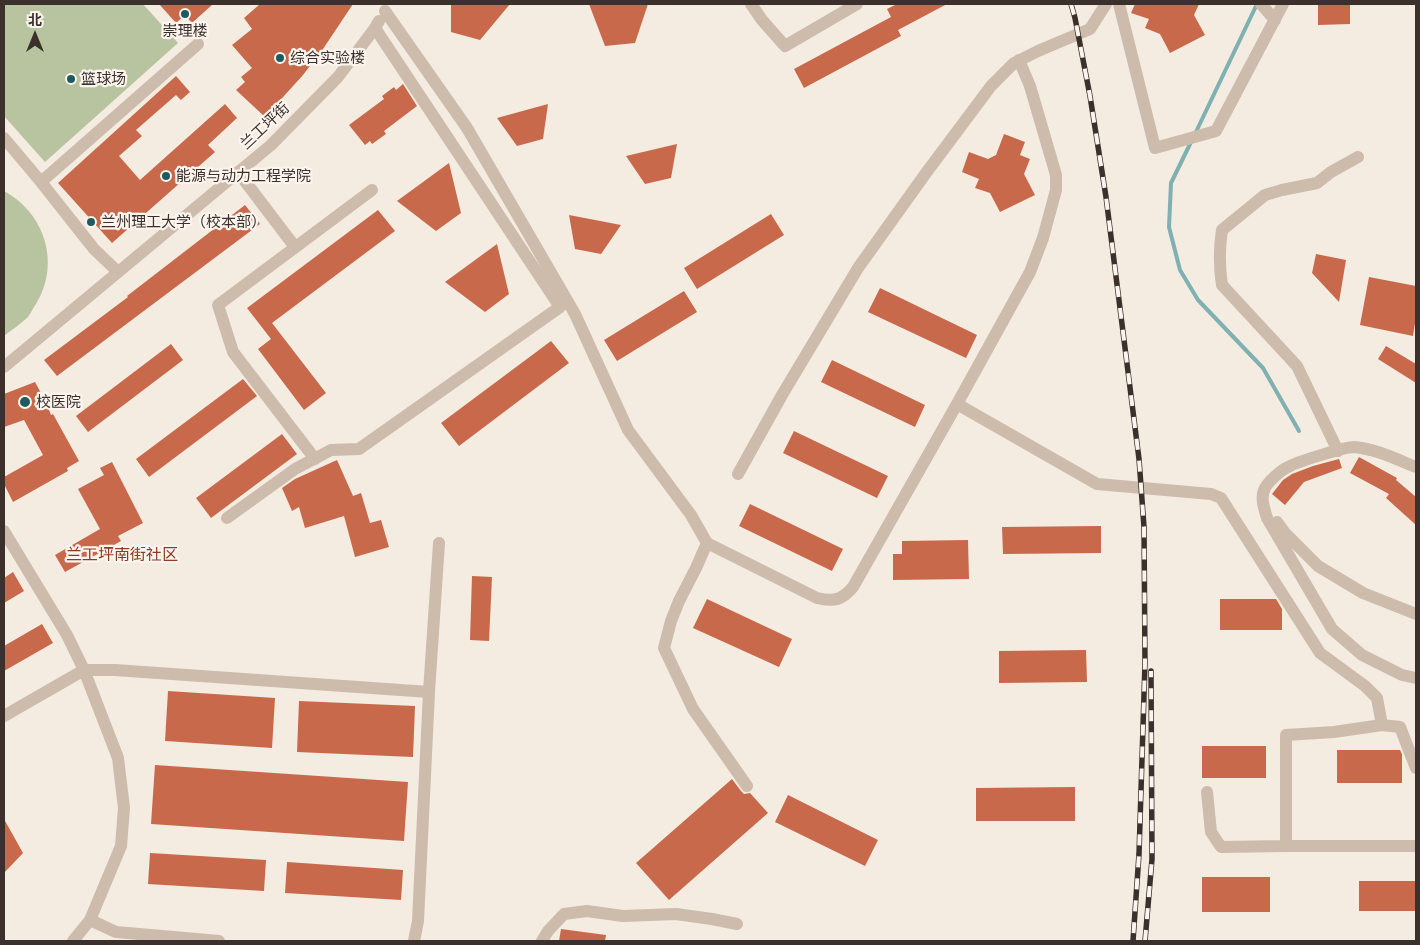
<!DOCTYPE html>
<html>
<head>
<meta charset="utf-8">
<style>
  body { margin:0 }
  #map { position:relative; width:1420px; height:945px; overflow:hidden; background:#f4ebe1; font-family:"Golos Text","Noto Sans SC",sans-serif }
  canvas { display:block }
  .frame { position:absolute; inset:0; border:5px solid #3b302b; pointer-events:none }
  .north { position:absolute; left:10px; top:10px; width:50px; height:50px; -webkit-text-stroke:4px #fbf5ee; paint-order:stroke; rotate:0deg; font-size:14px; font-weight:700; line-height:20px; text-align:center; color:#3b302b }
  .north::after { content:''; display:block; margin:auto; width:18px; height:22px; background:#3b302b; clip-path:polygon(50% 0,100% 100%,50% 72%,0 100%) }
</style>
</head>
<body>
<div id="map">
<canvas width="1420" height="945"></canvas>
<div class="frame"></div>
<div class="north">北</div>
</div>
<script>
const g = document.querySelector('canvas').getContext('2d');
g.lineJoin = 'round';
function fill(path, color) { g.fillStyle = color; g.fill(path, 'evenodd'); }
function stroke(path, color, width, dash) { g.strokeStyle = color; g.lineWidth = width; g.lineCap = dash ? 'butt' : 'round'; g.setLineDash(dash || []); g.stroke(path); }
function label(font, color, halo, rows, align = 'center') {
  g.font = font + ' "Golos Text","Noto Sans SC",sans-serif'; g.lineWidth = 4.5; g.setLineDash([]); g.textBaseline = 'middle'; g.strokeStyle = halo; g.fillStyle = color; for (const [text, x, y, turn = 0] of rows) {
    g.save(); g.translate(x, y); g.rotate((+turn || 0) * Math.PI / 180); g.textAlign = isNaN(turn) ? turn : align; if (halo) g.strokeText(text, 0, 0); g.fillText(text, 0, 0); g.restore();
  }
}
const green = new Path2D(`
  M4 4H143L178 43 45 162 4 116Z
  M4 191C45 213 61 264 36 304 33 308 31 313 28 317 21 324 11 330 4 336Z`);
const stream = new Path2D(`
  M1195 134 1257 4
  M1192 140 1171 183 1169 227 1180 270 1198 300 1263 368 1299 431`);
const building = new Path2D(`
  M159 4H213L192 23 185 15 176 23Z
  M260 4H353L323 49 303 75 265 117 236 90 245 82 241 77 252 68 232 45 252 29 244 18Z
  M451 4H510L480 40 451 32Z
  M589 4H648L635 43 605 46Z
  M897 4H947L898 30 901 36 804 88 794 69 891 17 887 9Z
  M1135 4H1199L1194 15 1205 35 1170 53 1160 34 1145 28 1149 19 1131 13Z
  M1318 4H1350V24L1318 25Z
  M176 76 190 92 181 100 176 95 136 130 142 136 119 156 140 180 225 104 237 118 208 145 215 152 112 243 58 183Z
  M403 84 417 106 384 131 386 134 372 144 370 141 365 145 349 125 384 99 382 96 394 87 396 90Z
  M548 104 543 139 517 146 497 118Z
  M1004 134 1025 142 1020 155 1030 159 1024 174 1035 195 1000 212 990 193 975 188 979 179 962 172 969 152 988 159 996 155Z
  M677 144 671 178 645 184 626 156Z
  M449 163 461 213 436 231 397 201Z
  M245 205 260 224 57 376 44 360 128 297 127 296Z
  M378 210 395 231 272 323 326 393 304 410 258 349 271 339 247 308Z
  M771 214 784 235 697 289 684 268Z
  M569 215 621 225 601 254 575 249Z
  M497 244 509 294 485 312 445 282Z
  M1316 254 1346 260 1339 302 1312 273Z
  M1369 277 1416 286V317L1413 336 1360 325Z
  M880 288 977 335 966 358 868 312Z
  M684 291 697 312 617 361 604 340Z
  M551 341 569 363 459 446 441 423Z
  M171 344 183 360 88 432 76 416Z
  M1386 346 1416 364V383L1378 359Z
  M832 360 925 405 915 427 821 382Z
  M243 379 257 396 149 477 136 459Z
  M35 382 46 402 51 415 53 414 79 461 67 468 68 471 13 502 4 484V477L43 455 24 420 4 427V394Z
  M794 431 888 476 877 498 783 453Z
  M282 434 297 454 211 518 196 498Z
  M1359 457 1397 478 1396 480 1416 497V525L1386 498 1389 494 1350 473Z
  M1339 459 1342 468 1304 482 1285 505 1272 494 1283 480 1292 474 1313 466Z
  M337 460 353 496 361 493 370 523 381 520 389 547 355 557 344 516 305 528 299 507 292 511 282 488 295 479Z
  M112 462 143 523 118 536 121 541 65 572 55 555 100 529 78 489 104 475 100 468Z
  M750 504 843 549 832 571 739 526Z
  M1101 526V553L1003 554 1002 527Z
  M968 540 969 579 893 580V554H902V541Z
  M13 572 24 591 4 603V578Z
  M472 576 492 577 489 641 470 640Z
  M707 599 792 639 779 667 693 628Z
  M1220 599H1276L1282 609V630H1220Z
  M42 624 53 643 4 671V646Z
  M1086 650 1087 682 999 683V651Z
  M168 691 275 698 272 748 165 741Z
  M299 701 415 706 413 757 297 752Z
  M1202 746H1266V778H1202Z
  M1337 750H1400L1402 754V783H1337Z
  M155 765 408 782 404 841 151 824Z
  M732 779 741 791 744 794 750 793 768 813 669 900 636 863Z
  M1075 787V821H976V788Z
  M788 795 878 840 865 866 775 822Z
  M4 819 23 853 4 873Z
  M150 853 266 860 264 891 148 884Z
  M287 862 403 870 401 900 285 893Z
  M1202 877H1270V912H1202Z
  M1359 881H1416V911H1359Z
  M561 929 606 935 605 941H559Z`);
const minor = new Path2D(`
  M751 4 762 20 785 46 857 4
  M1119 4 1155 148 1216 131 1283 4
  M1261 4 1275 20
  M385 11 467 128 575 314 628 430 691 515 707 543 696 568 679 601 671 621 664 648 693 709 747 786
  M4 138 41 182 94 249 118 272
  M238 172 295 247
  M41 182 198 44
  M4 367 271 145 338 77 375 28 379 21
  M957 404 1097 484 1211 494 1221 498 1320 653 1365 686 1377 698 1382 725
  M1338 451 1297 366 1222 285C1219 266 1219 249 1222 230L1265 195 1282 190 1317 183 1331 172 1358 157
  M315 459 233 352 218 305 372 190
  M1416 467C1396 459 1376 449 1354 447 1344 447 1297 462 1288 467 1281 470 1268 482 1265 488 1260 497 1264 508 1267 518L1332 629 1362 655 1402 675 1416 678
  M738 474 782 395 858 268 926 173 991 86 1014 63 1038 51 1090 29 1106 4
  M227 518 295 469 331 450 359 449 560 307 375 28
  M1277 522 1285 533 1318 566 1363 593 1416 614
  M4 531 67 635 84 670 4 716
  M707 543 817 598C834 602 842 600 853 587L957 404 1030 272 1043 238 1056 190V175L1030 86 1019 60
  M1416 768 1400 727 1382 725 1334 732 1286 735V846H1416
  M1207 792 1211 832 1221 847 1286 846
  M90 920 116 932 219 941
  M73 941 90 920 121 846 124 808 118 758 84 670H115L429 692
  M414 941 418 921 429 692 439 543
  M542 941 548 931 564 914 587 911 623 916 676 914 712 919 737 924`);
const rail = new Path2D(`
  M1071 4 1075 18 1090 96 1106 197 1139 459 1144 527 1145 663 1139 854 1133 941
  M1145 941 1152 859 1151 671`);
const markers = [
  [185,14,5,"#1f5a5e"],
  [280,58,5,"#1f5a5e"],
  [71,79,5,"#1f5a5e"],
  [166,176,5,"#1f5a5e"],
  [91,222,5,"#1f5a5e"],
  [25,402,6,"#1f5a5e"]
];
const poiNames = [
  ["崇理楼",185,31,"center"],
  ["综合实验楼",290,58],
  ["篮球场",81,79],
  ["能源与动力工程学院",176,176],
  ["兰州理工大学（校本部）",101,222],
  ["校医院",36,402]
];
const streetNames = [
  ["兰工坪街",265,126,-43]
];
const neighbourhoodNames = [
  ["兰工坪南街社区",122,555]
];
fill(green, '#b8c4a0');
stroke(stream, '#7fb0b2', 4);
fill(building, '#c8694b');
stroke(minor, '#cdbbac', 12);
stroke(rail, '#3b302b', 5.5);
stroke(rail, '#fbf5ee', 4, [11]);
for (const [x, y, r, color] of markers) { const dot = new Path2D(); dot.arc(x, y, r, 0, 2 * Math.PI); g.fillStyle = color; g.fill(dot); stroke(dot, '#fbf5ee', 2); }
label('15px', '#3b302b', '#fbf5ee', poiNames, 'left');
label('15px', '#3b302b', '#fbf5ee', streetNames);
label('16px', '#8c3b22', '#fbf5ee', neighbourhoodNames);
</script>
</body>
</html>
